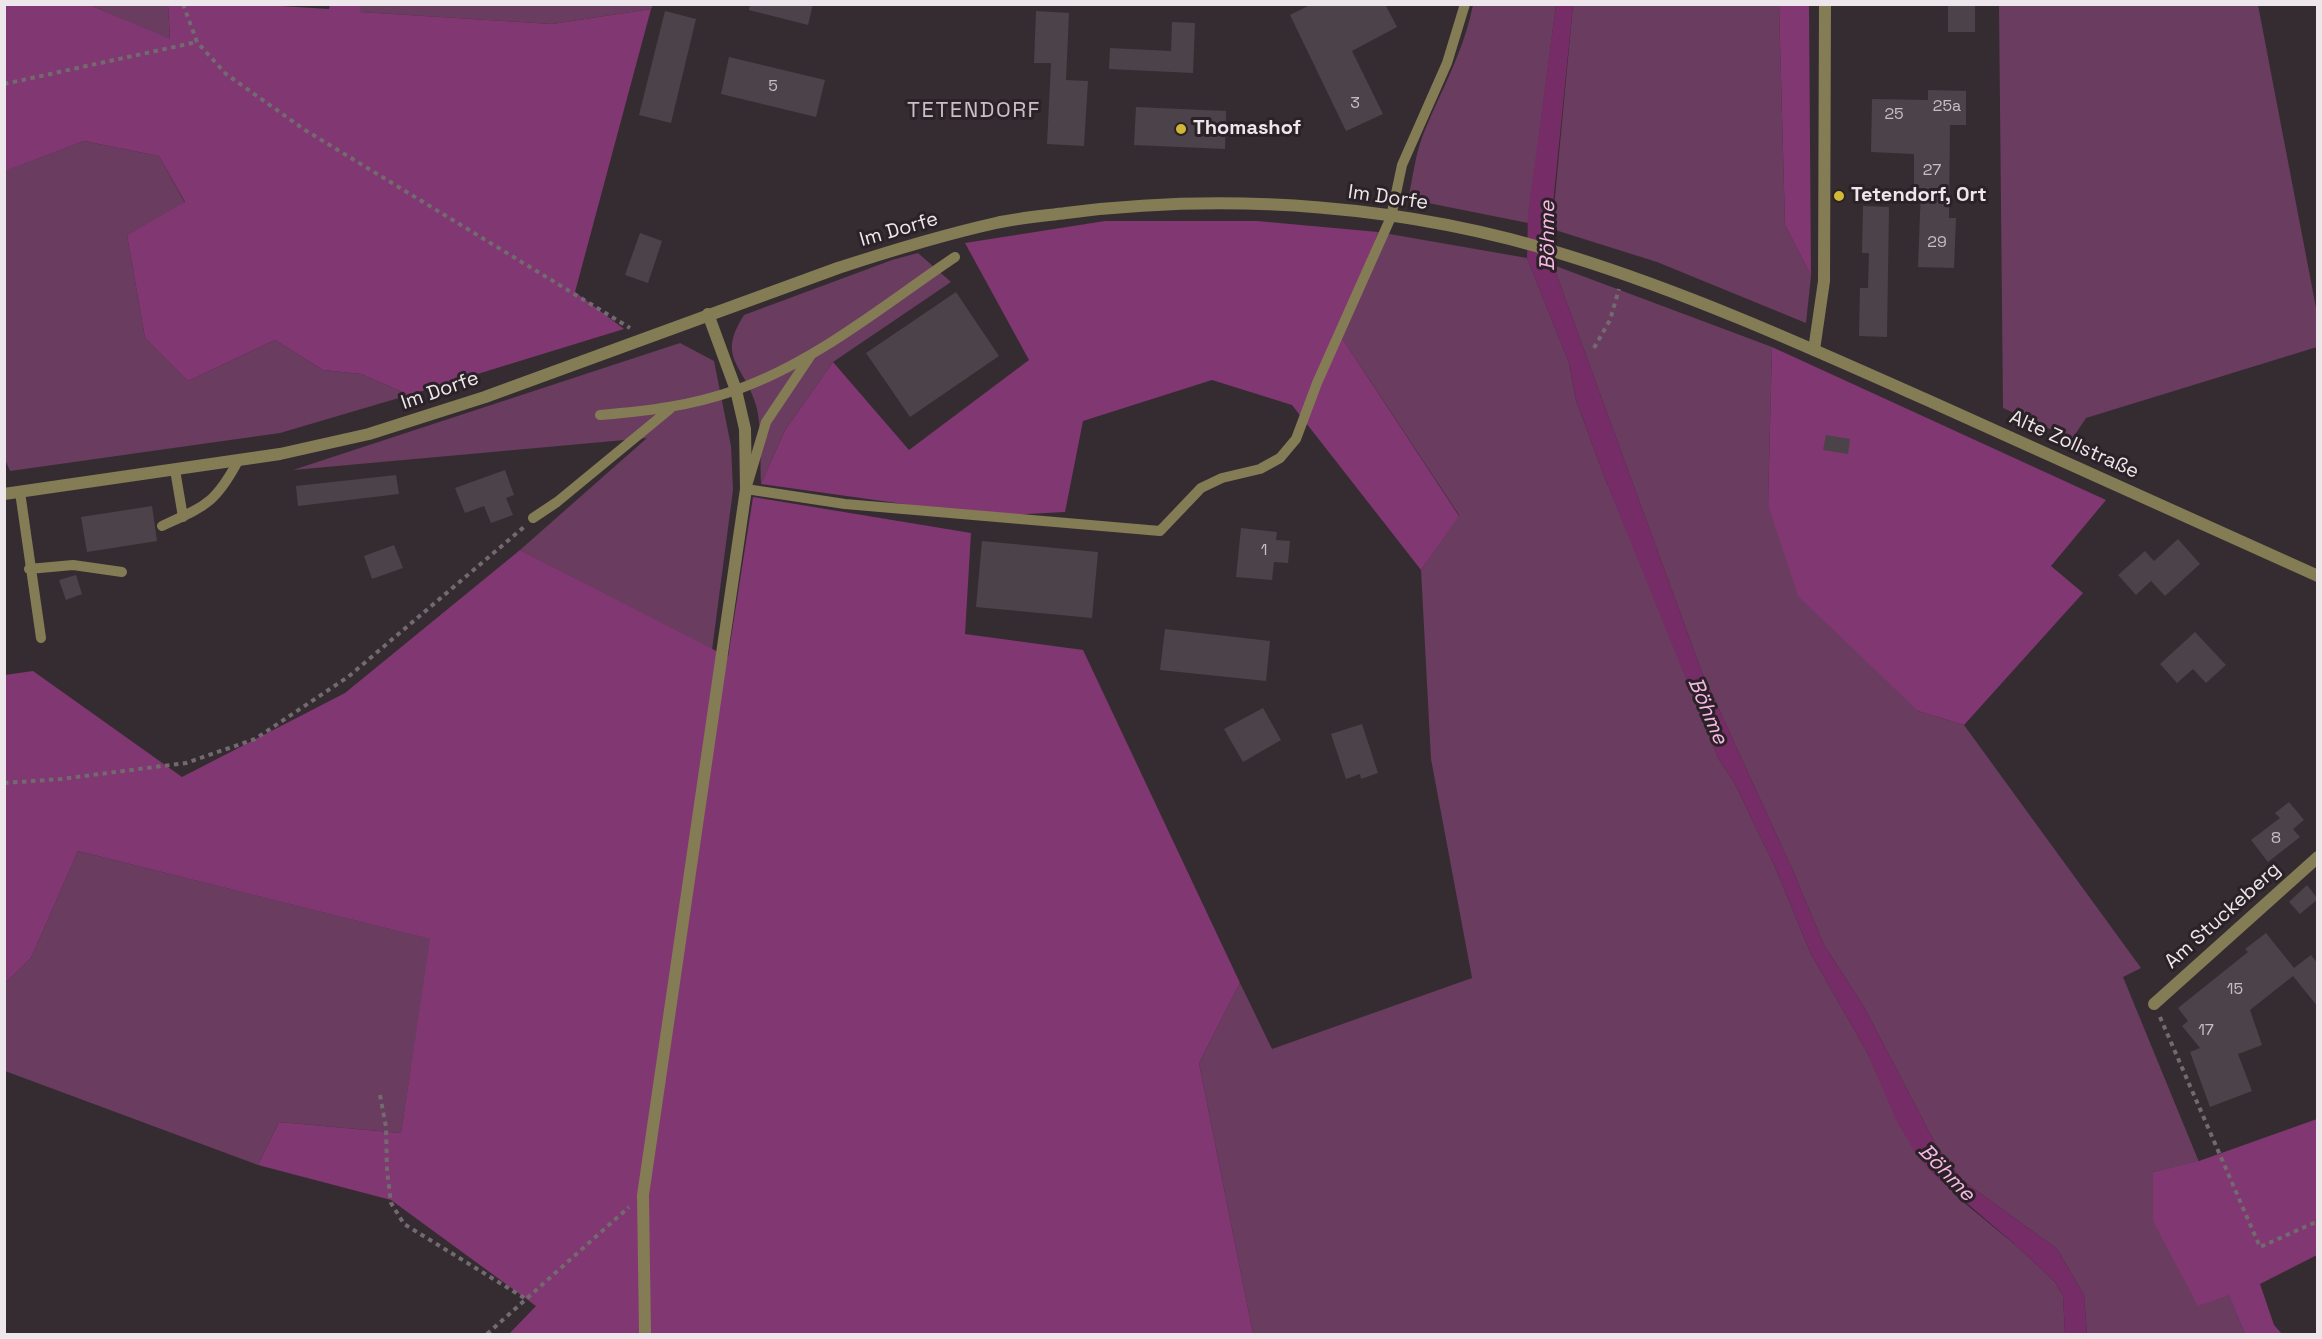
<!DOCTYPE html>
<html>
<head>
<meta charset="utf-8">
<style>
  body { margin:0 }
  #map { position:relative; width:2322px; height:1339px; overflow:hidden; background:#352c32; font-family:"Space Grotesk",sans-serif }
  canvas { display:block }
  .frame { position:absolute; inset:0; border:6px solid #ede7eb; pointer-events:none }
</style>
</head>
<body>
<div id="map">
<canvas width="2322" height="1339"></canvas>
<div class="frame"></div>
</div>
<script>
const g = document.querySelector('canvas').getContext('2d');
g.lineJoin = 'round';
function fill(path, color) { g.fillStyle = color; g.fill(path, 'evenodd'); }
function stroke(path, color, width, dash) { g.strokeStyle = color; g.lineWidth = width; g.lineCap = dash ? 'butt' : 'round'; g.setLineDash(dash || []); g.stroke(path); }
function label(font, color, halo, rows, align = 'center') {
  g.font = font + ' "Space Grotesk",sans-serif'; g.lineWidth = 6; g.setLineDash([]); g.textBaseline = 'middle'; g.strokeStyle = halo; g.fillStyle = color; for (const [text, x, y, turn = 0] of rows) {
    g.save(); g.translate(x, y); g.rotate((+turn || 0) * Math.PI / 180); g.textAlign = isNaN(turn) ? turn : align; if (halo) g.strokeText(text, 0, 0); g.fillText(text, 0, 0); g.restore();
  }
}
const green = new Path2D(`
  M360 4 653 5 651 9 552 24 359 12Z
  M90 5H168L170 40Z
  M1473 5H1556L1528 223 1408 199C1413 178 1415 155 1423 135 1441 90 1463 54 1473 5Z
  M1573 5H1779L1785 225 1811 276 1806 323 1657 262 1552 229Z
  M1999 5H2258L2317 313V347L2086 418 2072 439 2003 408Z
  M84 141 159 156 185 203 127 235 145 338 188 381 275 340 323 370 361 374 409 395 280 433 10 471 4 457V171Z
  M1378 232 1527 258 1569 363 1576 400 1604 476 1693 691 1718 758 1734 782 1775 867 1811 954 1867 1052 1881 1083 1956 1196 2019 1248 2055 1282 2063 1296 2065 1334H1253L1199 1063 1240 983 1272 1049 1472 978 1431 759 1421 570 1459 515 1338 332 1360 288Z
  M918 253 951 282 833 362 785 430 761 484C760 461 762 427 756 405 744 364 716 359 744 315L892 260Z
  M1553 265 1772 347 1768 505 1918 711 1964 725 2141 968 2123 977 2199 1162 2153 1172 2198 1305 2229 1294 2245 1334H2087L2084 1295 2057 1249 1962 1180 1935 1143 1864 1007 1824 945 1793 871 1701 670Z
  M680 343 714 361 731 446 733 490 712 650 520 550 647 438 293 470Z
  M78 851 431 939 401 1133 279 1122 258 1165 5 1071V983L31 958Z`);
const forest = new Path2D(`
  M249 4 329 9 330 5H360V12L552 24 651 9 575 292 624 329 409 395 361 374 323 370 275 340 188 381 145 338 127 235 185 202 159 156 84 141 5 171V5H90L170 39 168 5Z
  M1779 5H1809L1811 276 1785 225Z
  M1105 221H1257L1378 232 1360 288 1338 332 1459 516 1421 570 1292 405 1212 380 1083 421 1065 512 989 516 761 484 785 430 833 362 909 450 1029 360 965 243Z
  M1772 347 2106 500 2051 566 2083 593 1964 725 1918 711 1798 596 1768 505Z
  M753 497 971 533 965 634 1083 650 1240 983 1199 1063 1253 1334H509L536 1306 391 1200 258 1165 279 1122 401 1133 430 939 78 851 31 958 5 983V675L33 671 182 777 345 693 520 550 728 657Z
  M2317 1119V1255L2260 1284 2274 1325 2282 1334H2245L2229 1295 2198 1306 2153 1221V1172L2199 1161Z`);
const water = new Path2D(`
  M1556 5H1573L1552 214 1553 265 1701 670 1793 871 1824 945 1864 1007 1935 1143 1962 1180 2057 1249 2084 1295 2087 1334H2065L2063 1296 2055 1282 2019 1248 1933 1174 1917 1155 1898 1124 1867 1052 1811 954 1775 867 1734 782 1718 758 1604 476 1576 400 1569 363 1527 258 1528 214Z`);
const building = new Path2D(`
  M750 4H813L808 25 749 10Z
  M1312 4H1385L1397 27 1352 51 1383 114 1346 131 1290 15Z
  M1948 4H1975V32H1948Z
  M665 11 696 19 671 123 639 115Z
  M1036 11 1069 13 1066 80 1088 81 1084 146 1047 144 1051 63H1034Z
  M1172 22 1195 23 1193 73 1109 69 1110 48 1171 51Z
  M729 57 825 80 816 117 721 94Z
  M1928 90 1966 91V125H1950L1949 218H1956L1954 268 1918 267 1921 188H1914V154L1871 152 1872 99 1928 100Z
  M1136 107 1226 111 1225 149 1134 145Z
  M1863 206 1889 207 1887 337 1859 336 1860 288H1868L1869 253H1862Z
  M640 233 662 241 648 283 625 275Z
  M956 292 999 356 910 417 866 353Z
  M1826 435 1850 439 1848 454 1823 450Z
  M505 470 514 495 506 498 513 515 491 523 484 506 465 513 455 488Z
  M396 475 399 494 298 506 296 486Z
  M152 506 157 541 87 552 81 517Z
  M1241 528 1277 532 1276 540 1290 541 1288 563 1274 562 1272 580 1236 577Z
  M2178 539 2200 564 2165 596 2151 581 2136 595 2118 575 2145 551 2154 561Z
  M982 541 1098 552 1092 618 976 607Z
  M394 545 403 568 372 579 364 556Z
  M76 575 82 594 66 600 59 580Z
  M1165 629 1270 641 1266 681 1160 670Z
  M2195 632 2226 665 2206 683 2193 669 2177 683 2160 664Z
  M1263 708 1281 740 1243 762 1224 729Z
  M1362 724 1378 773 1361 779 1360 774 1346 779 1331 734Z
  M2289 802 2304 820 2293 829 2300 837 2268 862 2251 840 2280 818 2275 813Z
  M2307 885 2318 899 2300 914 2289 902Z
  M2266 933 2294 968 2311 955 2318 964V1007L2293 976 2250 1010 2262 1045 2238 1054 2252 1091 2210 1107 2190 1052 2200 1048 2182 1026 2188 1021 2178 1008 2248 952 2245 949Z`);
const path = new Path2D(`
  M183 4 197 42 226 74 305 130 630 328
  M4 84 197 42
  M1594 348 1610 320 1619 289
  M4 783 61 779 186 763 255 739 348 677 524 527
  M2160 1017 2260 1247 2318 1221
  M380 1095 386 1127 387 1170 391 1203 404 1224 526 1299
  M487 1334 629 1207`);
const service = new Path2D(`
  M811 355 766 422 746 489 845 504 1160 531 1201 488 1222 478 1260 469 1280 458 1296 439 1317 383 1391 217 1402 165 1447 63 1465 4
  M600 415C647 411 691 406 736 390 816 362 885 304 955 257
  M175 470 183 517
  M20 492 41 638
  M533 518 557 502 670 409
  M162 526C205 506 215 504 238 461
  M29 569 73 565 122 572`);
const minor = new Path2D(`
  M1814 350 1824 281 1825 4
  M2154 1004 2318 857
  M645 1334 643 1195 746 489 745 429 736 390 708 314`);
const tertiary = new Path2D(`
  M4 494 280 454 369 434 485 397 838 268C890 251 942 235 996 223 1018 218 1042 216 1066 213 1232 192 1409 205 1569 256 1691 294 1808 347 1925 399 2056 458 2187 517 2318 576`);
const markers = [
  [1181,129,6,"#d0b736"],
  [1839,196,6,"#d0b736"]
];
const numberNames = [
  ["5",773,87],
  ["3",1355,104],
  ["25a",1947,107],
  ["25",1894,115],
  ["27",1932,171],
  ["29",1937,243],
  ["1",1264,551],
  ["8",2276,839],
  ["15",2235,990],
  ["17",2206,1031]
];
const poiNames = [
  ["Thomashof",1193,129],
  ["Tetendorf, Ort",1851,196]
];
const streetNames = [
  ["Im Dorfe",1388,198,8],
  ["Im Dorfe",899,230,-16],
  ["Im Dorfe",440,391,-19],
  ["Alte Zollstraße",2074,445,24],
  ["Am Stuckeberg",2223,916,-42]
];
const waterNames = [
  ["Böhme",1548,236,-90],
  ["Böhme",1707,711,67],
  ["Böhme",1946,1173,46]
];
const quarterNames = [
  ["TETENDORF",974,111]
];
fill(green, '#6a3c5f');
fill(forest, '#813771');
fill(water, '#762c66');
fill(building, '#4c4249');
stroke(path, '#726a6f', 4, [4.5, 4.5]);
stroke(service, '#847c55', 10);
stroke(minor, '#847c55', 12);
stroke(tertiary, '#847c55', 12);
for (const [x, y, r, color] of markers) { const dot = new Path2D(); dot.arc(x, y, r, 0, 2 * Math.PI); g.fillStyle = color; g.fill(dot); stroke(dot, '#2b2228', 2); }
label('16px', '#c5bec2', null, numberNames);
label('bold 20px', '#ede7eb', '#2b2228', poiNames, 'left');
label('20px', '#ede7eb', '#2b2228', streetNames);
label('italic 21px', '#f7b8e6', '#2b2228', waterNames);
g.letterSpacing = '1.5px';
label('22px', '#cabec7', '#2b2228', quarterNames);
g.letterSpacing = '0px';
</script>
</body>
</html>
